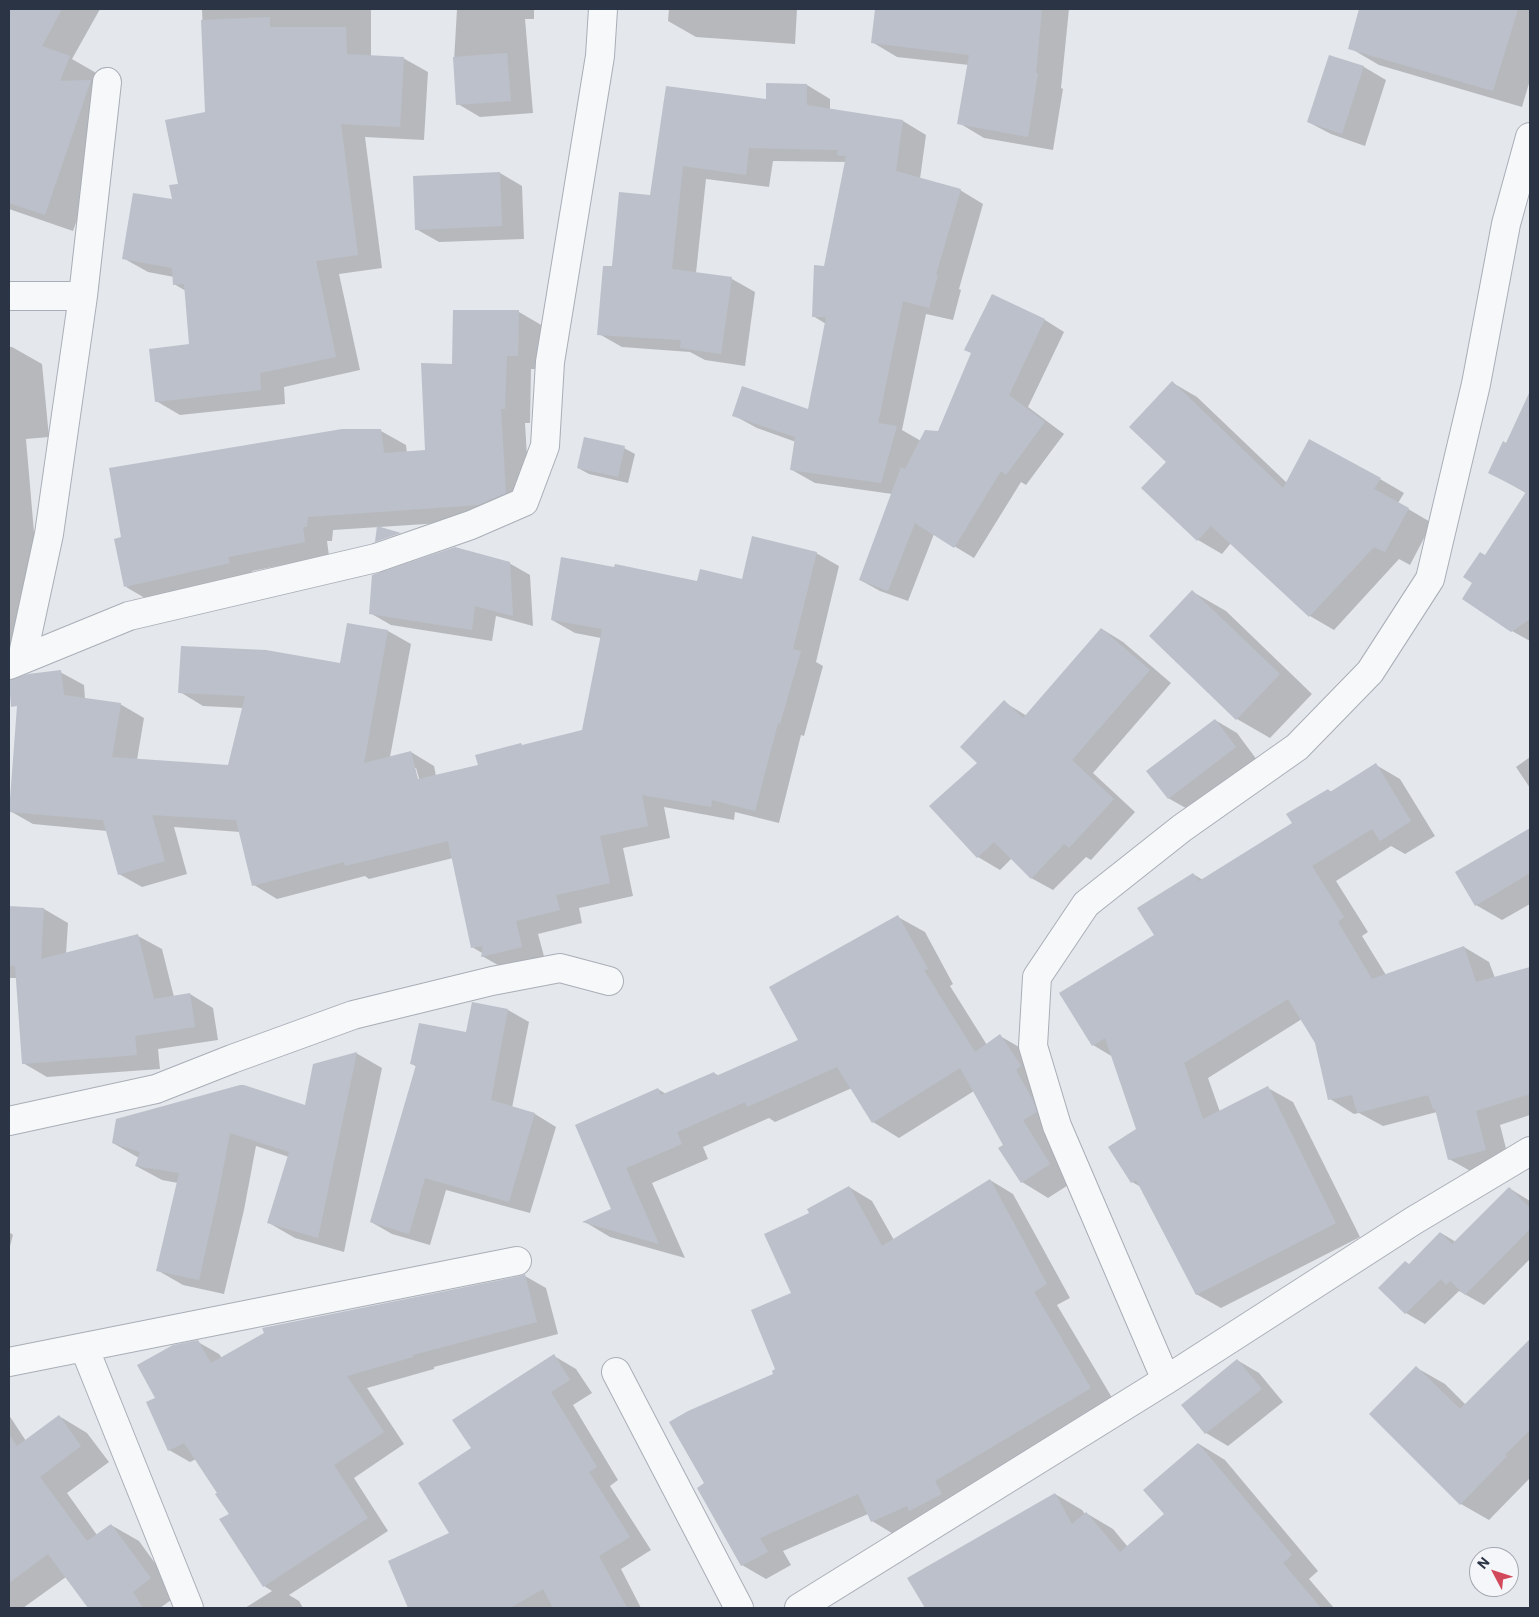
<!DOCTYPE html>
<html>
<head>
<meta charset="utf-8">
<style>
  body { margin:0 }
  #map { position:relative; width:1539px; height:1617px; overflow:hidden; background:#e4e7ec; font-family:Roboto,sans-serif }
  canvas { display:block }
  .frame { position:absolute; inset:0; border:10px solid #2b3445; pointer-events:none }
  .north { position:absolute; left:1469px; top:1547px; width:50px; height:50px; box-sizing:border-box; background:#f4f6f9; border:1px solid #a4a8b1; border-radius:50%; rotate:310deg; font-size:14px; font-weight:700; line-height:20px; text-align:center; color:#2b3445 }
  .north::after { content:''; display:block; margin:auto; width:18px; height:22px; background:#d1495b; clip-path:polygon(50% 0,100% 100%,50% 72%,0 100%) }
</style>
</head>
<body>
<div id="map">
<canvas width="1539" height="1617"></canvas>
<div class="frame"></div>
<div class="north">N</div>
</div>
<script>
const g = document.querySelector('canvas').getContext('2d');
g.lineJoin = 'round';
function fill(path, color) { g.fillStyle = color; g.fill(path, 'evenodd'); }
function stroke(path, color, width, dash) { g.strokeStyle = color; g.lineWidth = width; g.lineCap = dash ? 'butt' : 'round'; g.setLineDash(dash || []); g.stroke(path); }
const shadow = new Path2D(`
  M9 9H100L72 59 98 74 94 83 120 98 73 231 9 209Z
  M202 9H371V56L403 58 428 72 424 140 365 137 382 268 339 274 360 370 284 387 285 404 180 415 156 401 190 345 186 291 174 284V277L148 272 123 258 173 201 206 113Z
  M457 9H534V19H525L533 113 480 117 458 104 454 61Z
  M669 9H797L795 44 696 37 668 21Z
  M876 9H1069L1061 88 1063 89 1053 150 984 138 959 123 969 65 897 57 872 42Z
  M1360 9H1431L1439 11 1440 9H1527L1530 10V80L1522 107 1379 65 1350 48Z
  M1330 56 1364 67 1386 80 1365 146 1331 134 1308 122Z
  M767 84 807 85 830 99V110L903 121 926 135 920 179 960 190 983 204 959 289 961 290 953 320 926 314 902 430 921 441 938 433 972 353 992 295 1045 320 1064 332 1028 407 1064 434 1026 485 1021 482 974 558 934 534 908 601 880 591 860 580 892 494 815 483 792 470 796 442 757 428 733 415 809 411 826 324 813 316 825 267 847 162 773 161 769 187 706 179 696 273 732 279 755 292 745 366 705 360 690 352 622 347 599 334 613 268 651 197 667 87 767 101Z
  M500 173 522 186 524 239 439 242 416 229 414 177Z
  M519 312 543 326 542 369H531L530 423H525L530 507 503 519 333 530 332 541H327L329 556 252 571 254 577 150 601 126 587 381 431 406 445 407 453 426 451 453 365Z
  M9 347H12L42 364 49 437 26 439 35 544 9 659Z
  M1173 383 1197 397 1287 483 1380 479 1404 493 1398 503 1432 523 1410 565 1399 559 1334 630 1310 616 1231 543 1222 554 1198 540 1168 462Z
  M1530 394V641L1512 631 1474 583 1486 557 1526 493 1489 472 1506 444Z
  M624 448 635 454 628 483 589 474 578 468Z
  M816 553 839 566 816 662 823 666 804 736 801 735 779 823 735 812 734 820 664 807 670 838 623 848 633 896 579 908 582 923 538 934 545 960 505 969 482 956V953L472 947 453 858 369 879 365 876 277 899 254 885 240 832 174 827 187 874 142 887 119 874 107 831 33 824 10 811 60 672 84 685 85 699 120 704 144 718 137 760 229 766 243 708 203 706 180 692 341 665 348 624 388 631 411 644 390 757 411 752 434 766 436 776 480 766 523 746 583 731 601 638 575 633 552 620 698 582 742 580ZM414 768H416L421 785H418Z
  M509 563 530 575 533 626 496 616 492 641 391 625 370 613Z
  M1193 592 1226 611 1312 694 1270 738 1237 719 1151 636Z
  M1102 629 1123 642 1171 683 1093 773 1135 812 1091 860 1086 857 1053 890 1031 878 1012 858 1000 870 978 857 931 807 979 763 1004 702 1027 716Z
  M1215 720 1237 733 1257 760 1191 811 1168 798Z
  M1530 757V788L1516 767Z
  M1376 765 1400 779 1435 836 1405 854 1391 846 1336 881 1368 932 1362 936 1386 975 1464 947 1489 962 1495 978 1530 968V1115L1500 1125 1510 1164 1474 1173 1449 1159 1437 1112 1383 1126 1359 1113 1354 1114 1330 1099 1316 1043 1302 1019 1208 1078 1220 1112 1268 1088 1293 1102 1360 1237 1221 1308 1196 1294 1141 1187 1132 1182 1138 1129 1113 1057 1093 1045 1156 935 1193 874 1203 880 1294 824 1328 790 1332 792Z
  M1530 829V904L1502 920 1476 905 1457 873Z
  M9 907 44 909 68 923 66 954 138 936 162 949 174 997 190 994 213 1008 218 1040 158 1049 160 1069 47 1077 23 1063 17 978H9Z
  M898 917 925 932 953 984 950 986 987 1045 1000 1036 1026 1051 1076 1180 1048 1198 1022 1182 1005 1145 974 1091 899 1138 873 1122 852 1088 775 1122 769 1118 703 1147 708 1159 652 1183 685 1258 610 1237 585 1222 613 1210 576 1125 658 1089 666 1094 714 1073 719 1076 800 1040Z
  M508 1010 529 1022 512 1108 535 1114 556 1127 530 1213 446 1190 430 1245 392 1234 371 1222 417 1067 412 1064Z
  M356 1053 382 1068 344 1252 295 1238 269 1223 289 1157 256 1146 244 1210 224 1294 183 1285 157 1270 178 1183 162 1180 136 1166 139 1158 113 1143 306 1107Z
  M990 1180 1013 1194 1070 1298 1057 1305 1114 1401 895 1535 872 1521 868 1514 783 1551 791 1565 766 1579 742 1565 699 1488 706 1484 777 1370 811 1213 849 1187 872 1201 894 1240Z
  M1509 1188 1530 1201V1259L1484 1305 1459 1291 1425 1324 1406 1313 1380 1288 1410 1265 1441 1233 1456 1242Z
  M9 1232 13 1235 9 1250Z
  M525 1276 546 1288 558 1334 434 1367V1369L367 1388 404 1444 354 1478 388 1531 289 1595 299 1601 303 1608H245L272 1591 264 1586 219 1493 196 1459 190 1462 169 1450 156 1399 198 1342 219 1354 222 1358Z
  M1530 1340V1478L1489 1520 1461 1504 1417 1368 1445 1384 1466 1405Z
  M554 1356 576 1369 592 1393 573 1405 618 1480 610 1486 651 1550 621 1569 641 1608H410L389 1561 451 1533 472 1448Z
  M1237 1360 1259 1373 1283 1402 1228 1446 1206 1433Z
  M9 1415 26 1441 59 1416 87 1433 109 1462 67 1493 97 1535 111 1525 139 1541 178 1595 160 1608H89L66 1577 23 1608H9Z
  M1199 1444 1225 1460 1318 1571 1309 1579 1334 1608H927L909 1578 1055 1494 1082 1510 1085 1514 1086 1513 1113 1529 1128 1547 1166 1514Z`);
const building = new Path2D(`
  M9 9H62L42 46 70 56 60 81 91 80 45 215 9 203Z
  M875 9H1042L1036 73H1038L1028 137 957 124 969 55 871 43Z
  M1359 9H1518L1493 91 1348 49Z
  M270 17V27H346L347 54 404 57 400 127 341 124 358 255 316 261 336 357 260 373 261 390 155 402 149 349 189 344 184 284 173 285 172 268 122 259 133 193 172 199 169 185 178 184 165 120 205 112 201 20Z
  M507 53 511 101 456 105 453 57Z
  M1329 55 1364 66 1342 134 1307 122Z
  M766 83 807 84V105L903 120 896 171 961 189 936 275H938L929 308 903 301 878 423 897 426 881 483 790 470 795 437 732 416 742 386 808 409 826 317H812L814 265 824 266 846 156 837 155 838 150 749 148 746 175 683 166 672 269 732 277 721 354 680 348 681 340 597 335 603 266H612L619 192 650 195 666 86 766 99Z
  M500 172 502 226 415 230 413 176Z
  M992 294 1045 319 1009 395 1045 422 1006 475 1001 471 954 548 915 523 888 591 859 580 901 467 905 469 925 430 938 431 971 353 964 350Z
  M453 310H519L518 356H507L505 409H501L506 493 478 505 308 517 307 527H303L305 542 228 557 230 563 124 587 114 539 121 537 109 468 342 429H381L384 453 425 450 421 363 452 364Z
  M1172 381 1283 488 1309 439 1381 478 1374 489 1409 508 1385 552 1374 547 1309 617 1211 526 1197 541 1141 488 1166 462 1129 427Z
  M1530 391V619L1511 632 1462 599 1472 583 1463 577 1480 552 1485 555 1526 492 1488 473 1503 441 1506 443Z
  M584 437 625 446 618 477 577 468Z
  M377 526 401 533 375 542Z
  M752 536 817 552 793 649 801 651 780 724 778 723 755 811 712 800 711 807 642 795 648 826 600 836 610 883 556 895 560 910 516 921 522 947 481 957 483 946 471 948 448 841 345 866 344 862 252 886 236 820 152 815 165 861 118 875 103 820 9 812 17 706 11 707 9 680 28 674 61 670 64 695 121 703 112 757 228 765 245 696 178 693 181 646 266 650 340 663 347 623 388 630 364 763 411 751 418 779 478 765 475 755 521 743 522 745 582 730 602 629 551 620 561 557 614 567 615 564 697 581 700 569 742 579Z
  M455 547 510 562 513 616 475 606 472 630 369 614 372 575Z
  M1192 590 1280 674 1236 720 1149 636Z
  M1101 628 1150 670 1072 760 1114 799 1069 848 1064 844 1031 879 994 842 977 858 929 806 977 763 960 747 1004 700 1023 718Z
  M1215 719 1236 747 1168 799 1146 771Z
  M1376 763 1411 821 1380 841 1372 829 1312 866 1344 917 1338 922 1372 979 1464 946 1476 982 1530 967V1094L1476 1111 1486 1150 1448 1160 1435 1109H1433L1428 1095 1357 1113 1352 1095 1328 1100 1315 1043 1288 999 1184 1063 1203 1119 1268 1086 1336 1223 1196 1295 1136 1180 1131 1183 1108 1147 1136 1129 1105 1038 1092 1046 1059 993 1154 935 1137 908 1193 873 1199 881 1292 823 1286 814 1328 789 1330 792Z
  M1530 828V873L1475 906 1455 872Z
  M9 906 44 908 41 959 138 934 154 999 190 993 195 1027 135 1036 137 1055 22 1064 15 966H9Z
  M898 915 928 969 924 970 975 1052 1000 1034 1021 1066 1016 1070 1033 1100 1037 1112 1023 1120 1050 1164 1021 1183 998 1148 1003 1145 960 1068 872 1123 837 1067 747 1107 745 1102 677 1132 682 1144 626 1168 659 1244 582 1222 611 1209 575 1125 658 1088 661 1095 714 1072 716 1076 798 1040 769 987Z
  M472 1002 508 1009 491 1100 535 1113 509 1202 425 1178 409 1234 370 1222 416 1065 410 1064 419 1023 466 1032Z
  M357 1052 318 1238 267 1223 289 1152 230 1133 218 1195 199 1280 156 1271 179 1173 135 1166 140 1152 112 1143 116 1119 240 1085H244L305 1105 313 1064Z
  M990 1179 1047 1284 1034 1292 1091 1388 935 1481 942 1494 909 1511 907 1506 871 1522 858 1494 760 1538 768 1552 741 1566 697 1488 704 1483 669 1422 688 1411 773 1374 772 1371 775 1369 751 1310 791 1293 764 1234 809 1213 807 1209 849 1186 882 1246Z
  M1509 1187 1530 1208V1229L1465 1295 1450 1281 1446 1285 1441 1279 1405 1314 1378 1288 1405 1261 1409 1264 1440 1232 1452 1244Z
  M525 1274 537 1322 413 1355V1357L347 1376 384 1432 334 1465 368 1518 263 1587 219 1519 229 1514 215 1494 217 1493 184 1443 168 1451 146 1402 155 1398 137 1365 173 1345 198 1340 211 1363 264 1333 262 1328 520 1276Z
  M1530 1339V1430L1505 1455 1507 1456 1460 1505 1369 1414 1416 1366 1460 1409Z
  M554 1354 570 1380 551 1392 597 1467 589 1472 630 1537 599 1556 627 1608H553L543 1589 510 1608H408L388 1561 449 1533 418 1483 471 1448 452 1420Z
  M1237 1359 1262 1389 1205 1434 1181 1405Z
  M59 1415 81 1446 40 1477 87 1541 111 1524 151 1578 133 1592 143 1608H88L48 1554 9 1583V1434L17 1446Z
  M1198 1443 1292 1555 1283 1563 1321 1608H925L907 1578 1055 1493 1072 1524 1086 1512 1120 1552 1164 1514 1143 1490Z`);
const minor = new Path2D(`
  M9 296H83
  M22 659 49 534 83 296 107 82
  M9 665 129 616 376 558 471 525 524 502 545 446 550 362 600 56 603 9
  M9 1121 156 1089 232 1059 353 1015 492 981 560 968 609 981
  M84 1347 189 1608
  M9 1362 517 1261
  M616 1372 739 1608
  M1166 1380 1057 1126 1033 1046 1037 977 1086 904 1182 828 1297 747 1370 672 1430 579 1476 384 1506 224 1530 137
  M799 1608 1166 1380 1413 1221 1530 1151`);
fill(shadow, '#0003');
fill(building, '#bbc0ca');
stroke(minor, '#a9aeb7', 30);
stroke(minor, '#f7f8fa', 28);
</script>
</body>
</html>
